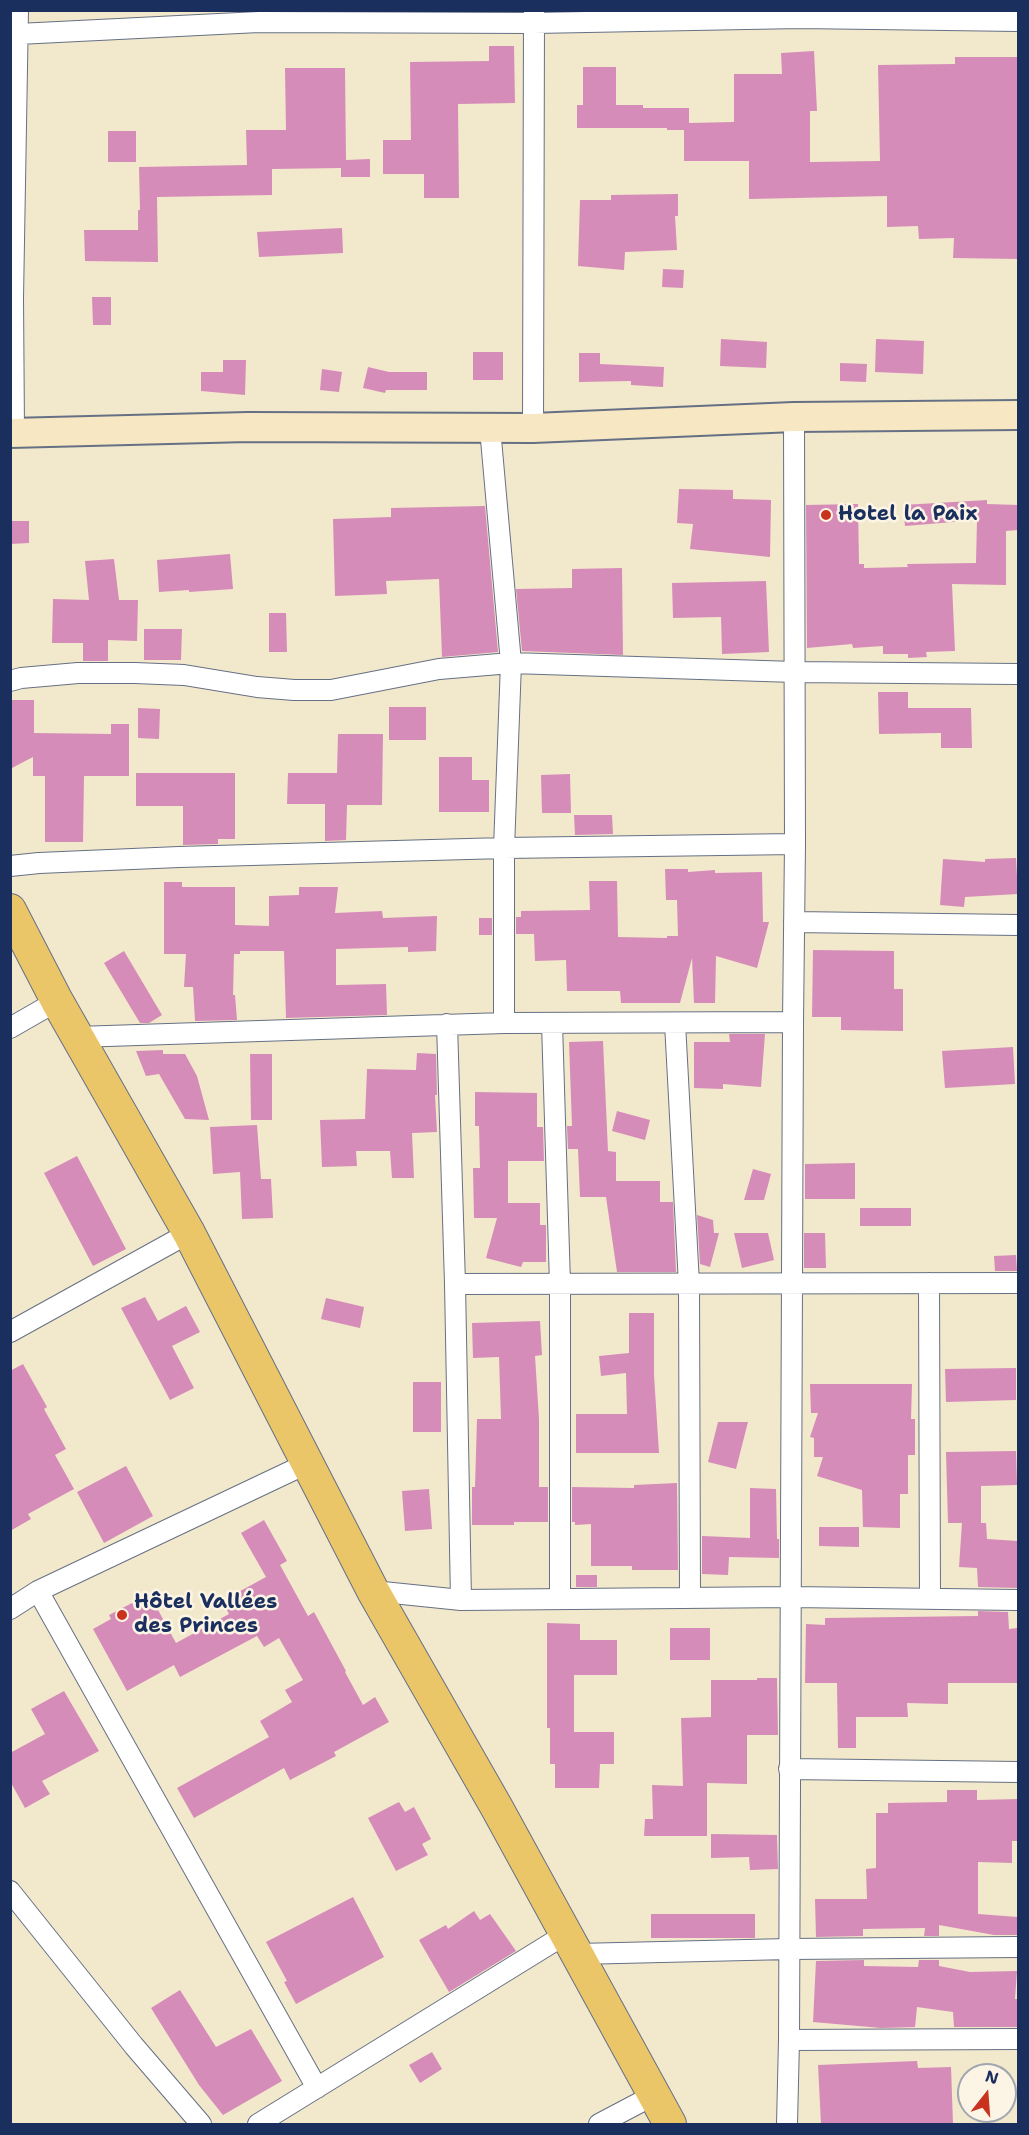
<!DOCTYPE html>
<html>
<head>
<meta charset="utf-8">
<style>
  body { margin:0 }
  #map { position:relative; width:1029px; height:2135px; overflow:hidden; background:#f2e8cc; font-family:"Shantell Sans",sans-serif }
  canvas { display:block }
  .frame { position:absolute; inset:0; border:12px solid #1b2f5e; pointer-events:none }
  .north { position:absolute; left:957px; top:2063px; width:60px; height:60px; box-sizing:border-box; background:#fcf5e5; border:2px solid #a2a6af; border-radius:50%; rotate:17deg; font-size:16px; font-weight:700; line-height:24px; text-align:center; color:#1b2f5e }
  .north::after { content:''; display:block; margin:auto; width:21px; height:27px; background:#c8321e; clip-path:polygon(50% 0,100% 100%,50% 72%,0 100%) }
</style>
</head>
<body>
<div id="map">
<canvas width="1029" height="2135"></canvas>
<div class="frame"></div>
<div class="north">N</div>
</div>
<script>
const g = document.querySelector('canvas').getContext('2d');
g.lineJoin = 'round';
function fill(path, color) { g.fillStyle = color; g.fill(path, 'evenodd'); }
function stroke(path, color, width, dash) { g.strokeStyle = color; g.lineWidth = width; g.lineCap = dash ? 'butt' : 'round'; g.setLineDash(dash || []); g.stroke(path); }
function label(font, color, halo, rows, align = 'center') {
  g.font = font + ' "Shantell Sans",sans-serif'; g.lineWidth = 5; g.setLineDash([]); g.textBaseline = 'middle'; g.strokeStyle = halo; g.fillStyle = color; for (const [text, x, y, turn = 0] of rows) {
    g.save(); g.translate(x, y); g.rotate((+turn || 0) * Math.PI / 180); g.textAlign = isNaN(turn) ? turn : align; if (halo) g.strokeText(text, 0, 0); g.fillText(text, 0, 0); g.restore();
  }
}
const building = new Path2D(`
  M489 46H514L515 103 458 104 459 198H424V174H383V140H411L410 62 489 61Z
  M814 51 817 111H810V162L880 161 878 65 955 64V57H1018V259L953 258 954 238 919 239 918 226 887 227V196L749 199V161H684V130H667V128H577V105H583V67H616V105H643V108H689V123L734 122V74H782L781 53Z
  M285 68H345L346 160 370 159V177H341V168L272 169V195L157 197 158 262 85 261 84 230H138V210H140L139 167 247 165 246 130H286Z
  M108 131H136V162H108Z
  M678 194V216H675L677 250 625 252 624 270 578 266 580 200H611V195Z
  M342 228 343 253 259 257 257 232Z
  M663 269 684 270 683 288 662 287Z
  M92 297H111V325H93Z
  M721 339 767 342 766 368 720 366Z
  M876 339 924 341 923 374 875 372Z
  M473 352H503V380H473Z
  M579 353H600V364L664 367 663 387 631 385V381L579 382Z
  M223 360H246L245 395 201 391V372H223Z
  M840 363 867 364 866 382 840 381Z
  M368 367 389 372H427V390H386L385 393 363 388Z
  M322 369 342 372 339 392 320 390Z
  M679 489 733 490V499L771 500 770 557 690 549 693 524 677 523Z
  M987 500V504L1018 505V530L1006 531V585L952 584 955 651 926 652 927 657 908 658V654H883V646L853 648 852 644 807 648 806 505 858 504 859 564H864V568L908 567 907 564 976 563 977 520 905 526 903 505Z
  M485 506 498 652 442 657 439 579 386 581 387 594 335 596 333 519 391 517V508Z
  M10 521H29V543L10 544Z
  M230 554 233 589 189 592V590L159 592 157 560Z
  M114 559 119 600H138L137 641 108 640V661H83V643H52L53 599 89 600 85 561Z
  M622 568 623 655 522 651 516 589 572 588V569Z
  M766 581 769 652 722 654 721 617 673 618 672 583Z
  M269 613H286L287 652H269Z
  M144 629H182L181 660H144Z
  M878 692H908V708H971L972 748H941V733L879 734Z
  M10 700H34V733L111 734V724H129V776H84L83 842H45V776H33V757L10 769Z
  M389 707H426V740H389Z
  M138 708 160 709 159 739 138 738Z
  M338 734H383L382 805H347L346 840 325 841V804H287L288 773H337Z
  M439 757H472V780H489V812H439Z
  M136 773H235V839H218V844L183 845V806H136Z
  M570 774 571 813H542L541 775Z
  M574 815H612L613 834 575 835Z
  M1016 858 1018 894 965 897 964 907 940 905 943 859 985 862V859Z
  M665 869H688V872L715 870V873L762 872 763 922H769L757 968 716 956 715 1003H694L692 958 680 1003H621L620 991H567L566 960 535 961 534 934H516V917H521V911L590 910 589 881H617L618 937 667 938V936H678L677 900H666Z
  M164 882H182V887H235V925L269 926V896L299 895V887H338L335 913 382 911 383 918 437 916 436 951 408 952V947L336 949V985L386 984 387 1015 286 1018 284 951H240V954H234L233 995H235L237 1020 195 1021 193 987H184L186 954H164Z
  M479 918H492V935H479Z
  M813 950 894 951V989H903V1031L841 1030V1017H812Z
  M124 951 162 1015 149 1023H140L104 963Z
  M729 1034H765L761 1087 723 1084V1089L694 1088V1042H730Z
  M603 1041 608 1151 616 1152V1181H660V1202H673L676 1272H617L606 1197H580L578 1149H568L567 1126H572L569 1042Z
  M1013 1047 1015 1084 945 1088 942 1051Z
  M163 1050V1054H185L197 1076 209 1120 185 1119 159 1074 146 1076 136 1051Z
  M417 1053 436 1054 437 1095H435L437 1132 412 1133 414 1178H392L390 1151H356L357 1166 322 1167 320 1120 365 1119 367 1069 416 1070Z
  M250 1054H272V1120H251Z
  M475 1092 537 1093V1127H543L544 1161H508V1203H540V1225H546V1262H523L521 1267 486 1258 497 1218H474L473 1168H480L479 1126H475Z
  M617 1111 650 1120 645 1140 612 1131Z
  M257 1125 261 1179H271L273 1218 242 1219 240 1172 213 1174 210 1127Z
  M77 1156 126 1249 93 1266 44 1173Z
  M855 1163V1199H805V1164Z
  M753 1169 771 1174 764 1200H744Z
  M860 1208H911V1226H860Z
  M697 1215 713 1220 714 1233H719L710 1267 700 1264Z
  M734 1233H768L774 1260 742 1268Z
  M804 1233H825L826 1268H804Z
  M1016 1255 1017 1271H995L994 1256Z
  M145 1297 158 1321 186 1306 200 1332 172 1346 194 1388 170 1400 121 1308Z
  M326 1298 364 1307 360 1328 321 1319Z
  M629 1313H654V1375L659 1453H576V1414H627L626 1373 601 1376 599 1356 629 1353Z
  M540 1321 542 1355 535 1356 539 1419V1487H548V1522H514V1525H472V1487H475L477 1419H501L499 1357 473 1358 472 1323Z
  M23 1364 47 1407 44 1409 66 1449 55 1455 74 1489 28 1514 31 1519 10 1531V1371Z
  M1016 1368V1400L946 1402 945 1369Z
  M413 1382H441V1432H413Z
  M810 1384H912L911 1419H915V1455H908V1494H900V1528L863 1527 862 1490 817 1476 823 1457H814V1438L810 1437 818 1413H811Z
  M718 1422H748L736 1469 708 1462Z
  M1016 1451 1017 1485 981 1486V1523H986L987 1539 1018 1541V1588L978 1587 977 1568 959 1567 962 1523H948L946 1452Z
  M126 1466 153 1516 104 1543 77 1492Z
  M677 1483 678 1570H632V1566H591V1524L575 1525V1522H572V1487L634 1488V1485Z
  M750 1488 776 1489 777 1539H779V1558L729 1557 728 1575 702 1574V1536L750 1538Z
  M429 1489 432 1529 405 1531 402 1491Z
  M264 1520 287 1561 280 1565 308 1616 314 1612 346 1671 345 1672 363 1705 375 1697 389 1722 334 1752 336 1756 290 1780 284 1768 194 1818 177 1788 269 1737 260 1721 292 1702 285 1690 303 1680 279 1638 264 1647 257 1636 180 1677 174 1665 127 1691 93 1629 111 1619 109 1615 132 1603 134 1606 151 1597 176 1643 229 1614 222 1601 266 1577 241 1533Z
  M819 1527H859V1547L819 1546Z
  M576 1575H597V1587H576Z
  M978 1611 1008 1612 1009 1629 1018 1628V1683H948V1704L907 1703 908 1717H856V1748H838L837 1683H805L806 1624 825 1625V1618L978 1616Z
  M547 1623 580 1624V1640H617V1675H574V1732H614V1764H600L599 1788H555V1764H550V1728H547Z
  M670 1628H710V1660H670Z
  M757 1678H777L778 1735H747V1784L707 1783V1836H644L645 1819H653L652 1785 683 1786 681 1718 711 1717V1680H757Z
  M64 1691 99 1751 42 1781 50 1794 25 1808 10 1781V1753L45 1734 31 1709Z
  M947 1790H977V1800L1018 1799V1841H1012V1863L978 1862V1914L1018 1917 1017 1935H994L939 1925V1936H924L925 1928 863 1929V1936L816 1937 815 1899H867L866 1869 876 1868V1813H888V1803L947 1802Z
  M399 1802 405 1812 414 1807 431 1839 422 1844 428 1855 396 1871 368 1818Z
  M711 1834 777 1835 778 1869 750 1870 749 1857 711 1858Z
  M353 1897 384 1957 296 2004 284 1982 287 1981 266 1942Z
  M474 1911 480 1920 490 1914 516 1951 449 1992 419 1940 446 1925 448 1929Z
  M651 1914H755V1938H651Z
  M864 1960V1966L918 1967 919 1960H939V1966L970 1972 1017 1971 1015 1999H1017V2027H954L953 2012 917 2007 915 2027 881 2028 813 2022 816 1961Z
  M180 1990 216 2047 251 2029 282 2081 223 2115 199 2085 151 2008Z
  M432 2052 442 2069 420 2083 409 2065Z
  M917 2061 918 2068 951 2067 953 2124H821L818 2065Z`);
const street = new Path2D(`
  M18 34 259 22 534 23 800 18 1018 21
  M490 428 511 663 504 848V1023
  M533 428 534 10
  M14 431 13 298 18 10
  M10 681 21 678 78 673H135L184 675 257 687 294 690H331L439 669 511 663 795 672 1018 674
  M10 866 39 863 179 857 504 848 795 844
  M794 922 1018 925
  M552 1023 560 1284V1599
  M675 1023 689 1284 690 1598
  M447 1024 455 1284 461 1600
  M10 1028 57 1001
  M77 1037 504 1023 793 1022
  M929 1283 930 1599
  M455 1284 1018 1283
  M10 1332 189 1233
  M38 1591 317 2088
  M373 1591 461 1600 792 1597 1018 1600
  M10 1609 38 1591 306 1464
  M789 1769 1018 1772
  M10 1891 134 2046 201 2124
  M577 1954 789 1949 1018 1947
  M789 2040 1018 2039
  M258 2124 566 1934
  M599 2124 654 2095
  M787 2124 789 2040 793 1022 795 844 794 417`);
const secondary = new Path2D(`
  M10 433 248 427 533 428 794 417 1018 415`);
const primary = new Path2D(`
  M10 910 57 1001 189 1233 373 1591 497 1808 670 2124`);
const markers = [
  [826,515,6,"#c8321e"],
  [122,1615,6,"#c8321e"]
];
const poiNames = [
  ["Hotel la Paix",838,515],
  ["Hôtel Vallées",134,1603],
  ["des Princes",134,1627]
];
fill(building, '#d68cb8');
stroke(street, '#667084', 22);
stroke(secondary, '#667084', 32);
stroke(primary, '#667084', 34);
stroke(street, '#fff', 20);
stroke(secondary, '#f7e8c3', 28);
stroke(primary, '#eac669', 32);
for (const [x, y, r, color] of markers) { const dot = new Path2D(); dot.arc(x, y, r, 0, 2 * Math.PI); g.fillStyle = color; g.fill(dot); stroke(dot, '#fcf5e5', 2); }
label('bold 21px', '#1b2f5e', '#fcf5e5', poiNames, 'left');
</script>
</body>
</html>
